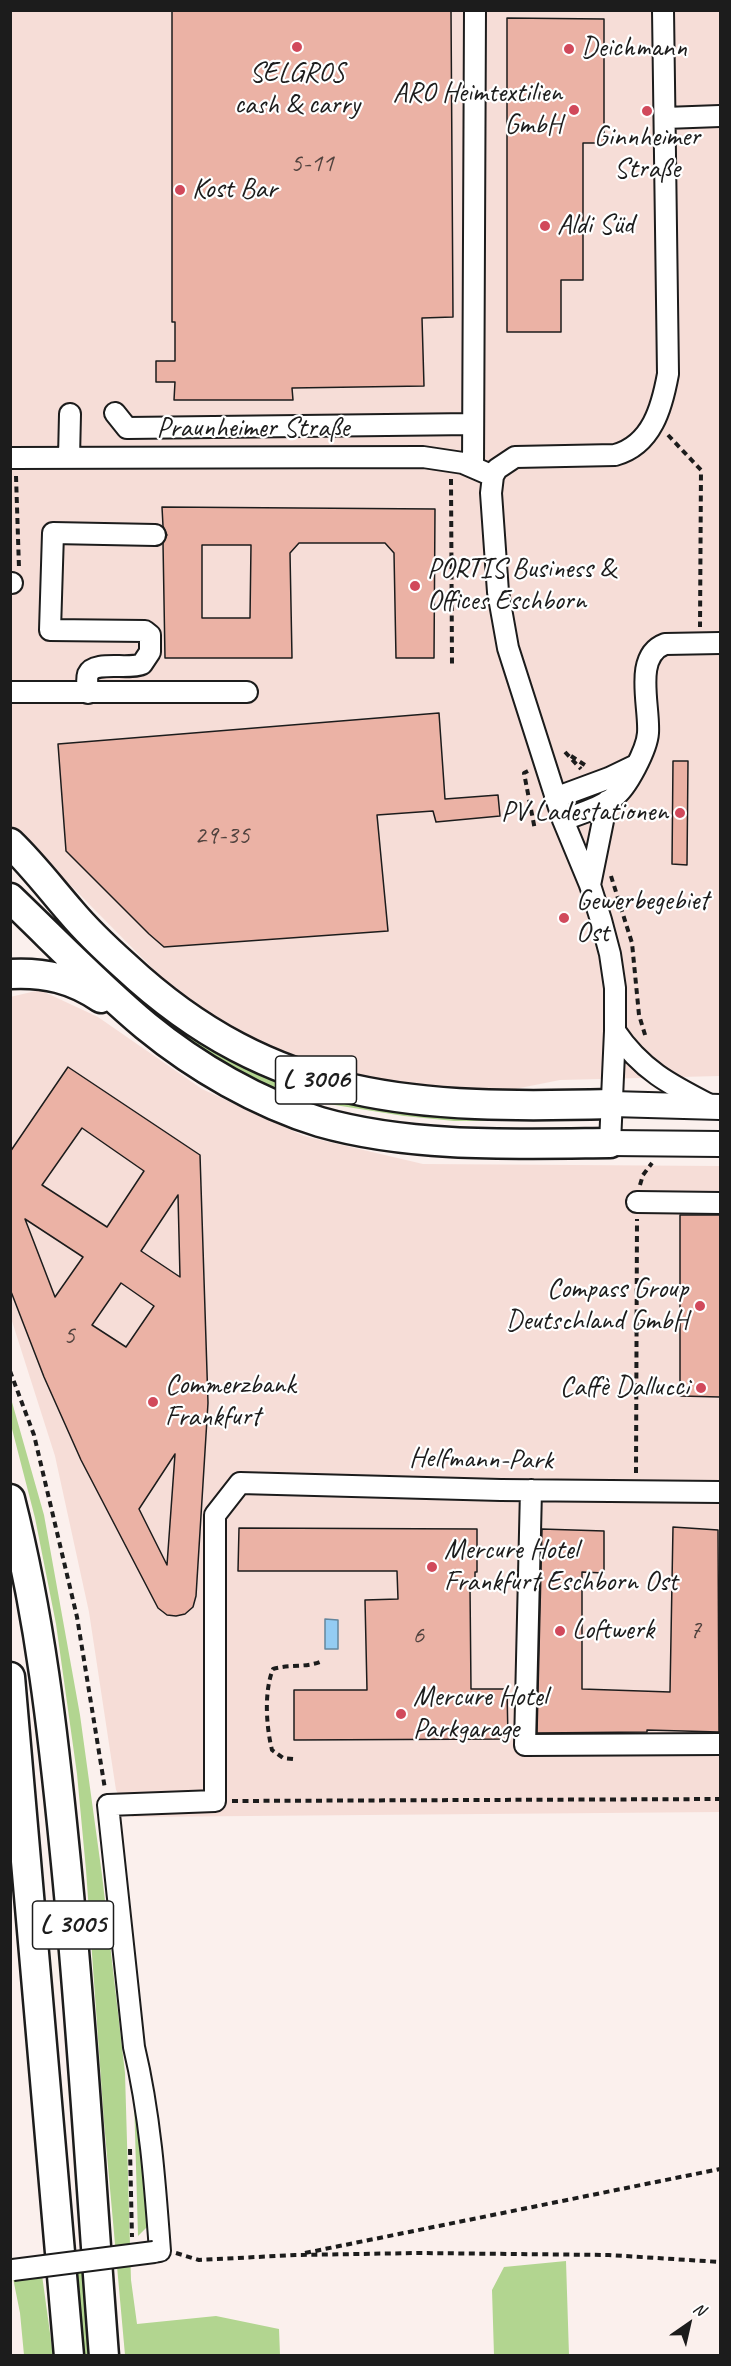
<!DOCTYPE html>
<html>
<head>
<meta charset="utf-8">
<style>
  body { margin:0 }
  #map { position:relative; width:731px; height:2366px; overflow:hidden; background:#fbf0ed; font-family:Caveat,sans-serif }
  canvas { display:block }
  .frame { position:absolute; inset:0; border:12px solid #1c1c1c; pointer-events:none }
  .north { position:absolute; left:659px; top:2294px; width:60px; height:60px; -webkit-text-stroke:4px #fff; paint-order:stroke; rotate:34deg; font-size:16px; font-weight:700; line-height:24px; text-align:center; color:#1c1c1c }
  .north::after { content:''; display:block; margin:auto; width:21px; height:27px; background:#1c1c1c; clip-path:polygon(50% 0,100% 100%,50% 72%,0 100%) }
</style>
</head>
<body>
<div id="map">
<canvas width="731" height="2366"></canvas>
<div class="frame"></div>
<div class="north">N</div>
</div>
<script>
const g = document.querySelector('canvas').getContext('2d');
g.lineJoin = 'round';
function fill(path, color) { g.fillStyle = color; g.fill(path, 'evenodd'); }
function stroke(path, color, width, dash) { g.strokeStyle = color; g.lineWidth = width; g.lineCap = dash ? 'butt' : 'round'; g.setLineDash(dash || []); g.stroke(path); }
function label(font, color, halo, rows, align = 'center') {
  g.font = font + ' Caveat,sans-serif'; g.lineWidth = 4.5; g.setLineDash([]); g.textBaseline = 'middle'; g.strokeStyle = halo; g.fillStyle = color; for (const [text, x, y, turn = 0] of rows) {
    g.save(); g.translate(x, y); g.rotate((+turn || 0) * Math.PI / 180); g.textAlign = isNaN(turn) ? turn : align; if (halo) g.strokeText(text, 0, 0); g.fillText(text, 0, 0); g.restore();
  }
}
const built = new Path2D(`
  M10 11H720V1076L560 1080 515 1089 458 1088 406 1086 323 1068 236 1034 167 983 11 825Z
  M40 990 98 1017 202 1089 304 1136 423 1164 720 1166V1812L132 1817 116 1790 89 1612 55 1456 11 1318 10 997Z`);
const green = new Path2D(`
  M10 882C53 919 91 961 134 997 221 1070 331 1107 443 1117 482 1120 522 1117 561 1117L562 1121H454L404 1116 297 1099 263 1088 184 1042 11 888Z
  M10 1395 44 1515 80 1715 102 1875 125 2073 131 2280 137 2324 216 2316 279 2329 280 2355H125L104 2122 86 1870 77 1774 56 1624 35 1518 11 1425Z
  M133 2064 152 2222 138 2236Z
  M566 2261 569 2355H494L492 2290 504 2267Z
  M84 2272 91 2355H82L76 2273Z
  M42 2275 53 2355H24L20 2313 13 2278Z`);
const water = new Path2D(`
  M325 1619 338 1620V1649H325Z`);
const building = new Path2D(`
  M172 10H451L453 317 422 318 424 386 292 388 293 400H174L175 382H156V361H175V322H172Z
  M507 18 604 19V143H583V280H561V332H507Z
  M162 507 435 509 434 658H396L394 553 385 543H299L290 553 292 658H165L163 543 167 535 163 526ZM202 545H251L250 618H202Z
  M439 713 445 799 498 795 500 816 436 822 433 811 377 815 388 931 164 947 149 934 66 851 58 744Z
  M673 761H688L687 865 672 864Z
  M68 1067 200 1155 208 1403 196 1596 193 1607 185 1614 176 1616 167 1615 158 1608 81 1460 44 1377 10 1289V1152ZM82 1128 144 1171 107 1227 42 1185ZM178 1195 180 1277 141 1251ZM25 1219 83 1257 55 1297ZM121 1283 154 1306 126 1347 92 1325ZM175 1454 167 1565 139 1509Z
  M680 1215H720V1397L680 1396Z
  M673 1527 718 1530 719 1732 647 1730V1732L537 1733 542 1529 604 1531V1573L582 1572V1689L670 1692Z
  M239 1528 477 1529V1572H475V1589L470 1588 471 1689H507L508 1739 294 1740V1690H367L365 1600 398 1599 397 1571H238Z`);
const path = new Path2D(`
  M668 435 701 470 700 627
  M16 476 19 568
  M451 479 452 664
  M565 752 581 769
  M571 756 588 767
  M528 771 524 773 535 830
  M611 876 632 943 639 1015 646 1038
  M640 1185 643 1175 652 1163
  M10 1371 34 1435 77 1617 105 1789
  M636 1473 637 1219
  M293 1759 283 1758 272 1750C266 1726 264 1691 273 1669 290 1664 307 1668 322 1661
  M232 1801 720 1799
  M130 2149 132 2237
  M176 2253 199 2260 295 2255 419 2253 609 2255 720 2262
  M305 2253 720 2169`);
const minor = new Path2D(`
  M665 118 720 116
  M115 413 127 428 473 424
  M10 458 423 457 463 463 493 476
  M69 458 70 414
  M473 466 475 10
  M10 583H12
  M10 692H247
  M88 693C88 688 86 680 88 674 94 660 129 670 142 664L150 652V635L145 631 50 630 53 533 155 535
  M555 798 609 778 636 765
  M563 820C580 814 599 808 614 797 627 788 647 749 648 733 650 706 633 656 665 644L720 643
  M590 885 607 801
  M615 1031C641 1070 671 1085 712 1106
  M610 1143 615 1031V988L610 954 601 920 590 885 563 820 508 648 498 592 491 493 493 476 497 469 515 457 615 455C652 445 662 407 668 374L663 10
  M637 1202 720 1203
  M531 1490 525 1745 720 1744
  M154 2252 160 2251C155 2183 150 2114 134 2047L108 1805 215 1801V1515L240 1483 501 1490 720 1492`);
const major = new Path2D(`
  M612 1104 720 1107
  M610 1143 720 1144`);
const highway = new Path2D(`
  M10 843C32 864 51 889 71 912 87 931 106 949 125 966 274 1105 420 1109 612 1104
  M10 898C55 941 98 986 146 1026 196 1067 258 1103 320 1122 411 1148 516 1144 610 1143
  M10 974C45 972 73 979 101 998
  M10 1499C40 1617 53 1732 65 1853 82 2020 91 2188 104 2356
  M10 1677 69 2356`);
const minorBridge = new Path2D(`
  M13 2270 154 2252`);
const markers = [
  [297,47,6,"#d1495b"],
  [569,49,6,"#d1495b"],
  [574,110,6,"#d1495b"],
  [647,111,6,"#d1495b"],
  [180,190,6,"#d1495b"],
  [545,226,6,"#d1495b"],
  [415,586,6,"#d1495b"],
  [680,813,6,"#d1495b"],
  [564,918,6,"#d1495b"],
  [700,1306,6,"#d1495b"],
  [701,1388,6,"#d1495b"],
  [153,1402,6,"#d1495b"],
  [432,1567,6,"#d1495b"],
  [560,1631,6,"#d1495b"],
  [401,1714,6,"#d1495b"]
];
const numberNames = [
  ["5-11",312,164],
  ["29-35",222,836],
  ["5",69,1336],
  ["7",695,1631],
  ["6",418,1636]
];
const shields = [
  [316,1080,81],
  [73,1925,81]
];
const shieldNames = [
  ["L 3006",316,1080],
  ["L 3005",73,1925]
];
const poiNames = [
  ["Deichmann",581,49],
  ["SELGROS",297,74,"center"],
  ["cash & carry",297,106,"center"],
  ["ARO Heimtextilien",562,94,"right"],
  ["GmbH",562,126,"right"],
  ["Ginnheimer",647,138,"center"],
  ["Straße",647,170,"center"],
  ["Kost Bar",192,190],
  ["Aldi Süd",557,226],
  ["PORTIS Business &",427,570],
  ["Offices Eschborn",427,602],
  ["PV Ladestationen",668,813,"right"],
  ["Gewerbegebiet",576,902],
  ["Ost",576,934],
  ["Compass Group",688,1290,"right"],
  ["Deutschland GmbH",688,1322,"right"],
  ["Commerzbank",165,1386],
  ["Frankfurt",165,1418],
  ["Caffè Dallucci",689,1388,"right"],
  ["Mercure Hotel",444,1551],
  ["Frankfurt Eschborn Ost",444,1583],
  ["Loftwerk",572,1631],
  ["Mercure Hotel",413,1698],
  ["Parkgarage",413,1730]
];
const streetNames = [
  ["Praunheimer Straße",253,429],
  ["Helfmann-Park",481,1460,1]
];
fill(built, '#f6ddd7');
fill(green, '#b2d590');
fill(water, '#94ccf3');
stroke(water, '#64869d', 1.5);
fill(building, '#ebb2a5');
stroke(building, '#1c1c1c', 1.5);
stroke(minor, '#1c1c1c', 24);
stroke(major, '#1c1c1c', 28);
stroke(highway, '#1c1c1c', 33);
stroke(path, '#1c1c1c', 4, [6, 4.5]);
stroke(minor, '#fff', 20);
stroke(major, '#fff', 24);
stroke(highway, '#fff', 28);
stroke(minorBridge, '#1c1c1c', 24, []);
stroke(minorBridge, '#fff', 20);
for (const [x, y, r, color] of markers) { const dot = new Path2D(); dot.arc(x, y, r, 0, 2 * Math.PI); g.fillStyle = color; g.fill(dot); stroke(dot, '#fff', 2); }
label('26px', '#50423e', null, numberNames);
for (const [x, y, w] of shields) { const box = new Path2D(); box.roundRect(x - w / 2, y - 24, w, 48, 4.5); g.fillStyle = '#fff'; g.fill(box); stroke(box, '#1c1c1c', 1.5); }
label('bold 27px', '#1c1c1c', null, shieldNames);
label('28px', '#1c1c1c', '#fff', poiNames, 'left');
label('28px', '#1c1c1c', '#fff', streetNames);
</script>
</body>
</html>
